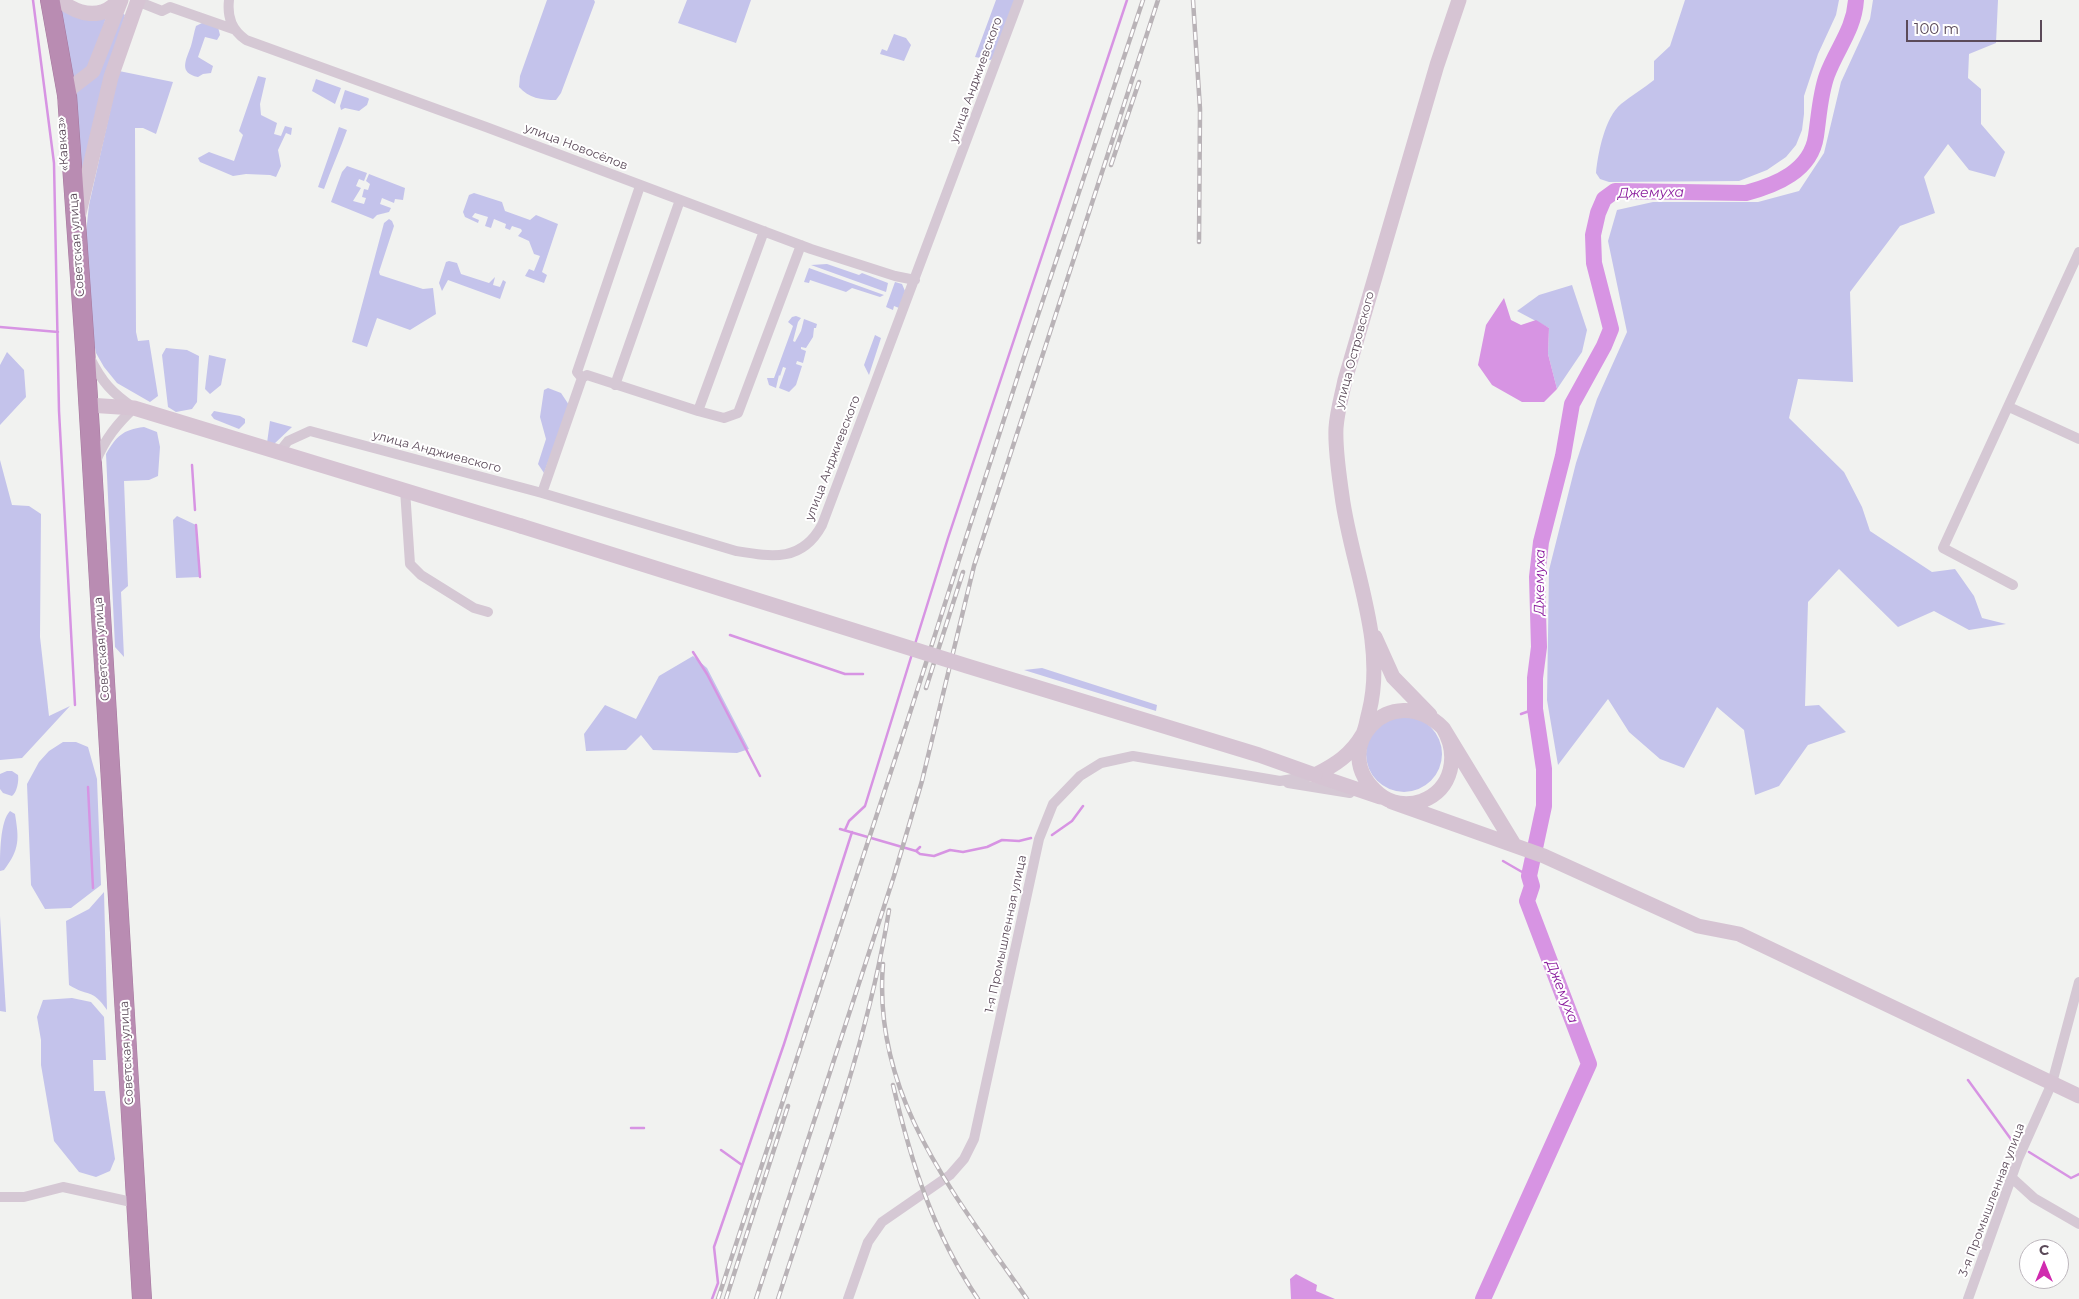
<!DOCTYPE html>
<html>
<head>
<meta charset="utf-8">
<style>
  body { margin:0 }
  #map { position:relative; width:2079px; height:1299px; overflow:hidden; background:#f1f2f0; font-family:Montserrat,sans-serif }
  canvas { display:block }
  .north { position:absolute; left:2019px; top:1239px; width:50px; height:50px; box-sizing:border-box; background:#fff; border:1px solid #bdb7bd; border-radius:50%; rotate:0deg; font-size:14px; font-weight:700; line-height:20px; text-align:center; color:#5b4a59 }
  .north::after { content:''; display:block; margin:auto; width:18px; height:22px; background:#d02baf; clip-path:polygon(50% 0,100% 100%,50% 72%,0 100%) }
  .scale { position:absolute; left:1906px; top:20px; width:136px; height:22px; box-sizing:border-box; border:2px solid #5b4a59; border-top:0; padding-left:6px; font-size:15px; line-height:18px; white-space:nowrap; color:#5b4a59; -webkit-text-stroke:4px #fff; paint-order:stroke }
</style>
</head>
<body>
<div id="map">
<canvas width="2079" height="1299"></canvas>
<div class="north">С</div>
<div class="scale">100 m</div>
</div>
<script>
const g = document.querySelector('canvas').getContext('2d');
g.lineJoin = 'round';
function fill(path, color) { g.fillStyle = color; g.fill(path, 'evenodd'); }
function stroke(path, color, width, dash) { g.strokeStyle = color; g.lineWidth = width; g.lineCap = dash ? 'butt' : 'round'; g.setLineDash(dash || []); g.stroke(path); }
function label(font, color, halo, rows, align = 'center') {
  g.font = font + ' Montserrat,sans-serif'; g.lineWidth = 4; g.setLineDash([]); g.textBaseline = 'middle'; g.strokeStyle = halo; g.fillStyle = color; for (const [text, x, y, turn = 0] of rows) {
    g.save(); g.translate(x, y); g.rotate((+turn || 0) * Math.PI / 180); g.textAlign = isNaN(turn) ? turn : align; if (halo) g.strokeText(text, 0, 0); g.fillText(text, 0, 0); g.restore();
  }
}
const green = new Path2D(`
  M547 0H594L595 2 561 93 556 100C541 100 529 98 519 87L520 76Z
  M687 0H751L736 43 678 23Z
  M996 0H1015L996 53 991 60 975 57Z
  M1685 0H1839L1836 15 1818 54 1804 96V114L1802 130 1796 145 1786 157 1767 170 1739 181 1609 182 1600 179 1596 173C1598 153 1605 117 1621 104 1632 95 1643 89 1654 80V61L1670 46Z
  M1873 0H1998L1996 43 1969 54 1968 78 1981 89V124L2005 152 1995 177 1969 170 1948 144 1924 177 1935 213 1900 226 1850 292 1853 382 1798 379 1789 418 1844 472 1862 507 1870 531 1932 572 1955 569 1974 596 1982 618 2006 624 1969 630 1934 611 1898 627 1839 569 1808 602 1805 706 1819 705 1846 732 1808 745 1779 786 1755 795 1744 730 1717 707 1684 768 1660 759 1629 732 1608 699 1558 765 1547 700 1549 570 1576 463 1597 399 1627 332 1608 241 1617 210 1653 202H1758L1799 191 1824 153 1841 82 1870 19Z
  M61 10 107 15 90 67 72 79Z
  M122 13 125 15 78 184 74 92Z
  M204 22 218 27 220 35 217 40 205 37 198 57 213 66 211 73 203 74 198 77C178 73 186 60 191 46 193 39 194 32 196 26Z
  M894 34 906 38 911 45 904 61 880 54 882 49 887 51Z
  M119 71 173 82 156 134 143 128H135L136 332 138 341 149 340 158 396 150 402 117 383 104 367 96 353 91 327 86 233 89 205Z
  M258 76 266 78 260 104 261 115 277 123 274 134 281 136 285 126 292 128 291 135 286 133 278 150 281 166 276 177 270 175 246 174 233 176 200 162 198 158 209 152 234 161 243 135 239 131Z
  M316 79 341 88 335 104 312 91Z
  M345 90 368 98 369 99 367 105 359 111 345 108 341 110 340 106Z
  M339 127 347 130C340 150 331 169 324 189L318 187Z
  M347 166 367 173 364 181 359 179 356 186 361 188 353 201 364 204 366 198 362 197 364 189 368 190 370 184 366 181 369 174 405 188 403 200 395 199 394 203 382 198 380 204 391 208 389 212 377 215 373 219 331 202 342 172Z
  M474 193 502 202 505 211 530 220 536 215 558 224 542 272 547 275 544 283 525 276 529 269 534 271 540 256 534 254 529 241 518 236 522 231 521 229 512 226 510 230 505 228 506 224 494 219 491 228 485 226 488 217 475 213 472 217 479 220 478 223 465 217 463 212 469 195Z
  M389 219 392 221 394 226 379 272 380 275 423 289 433 288 436 314 410 330 377 318 367 347 352 342 384 223Z
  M449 261 457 263 461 274 489 283 495 277 493 285 500 287 503 280 506 282 500 299 448 280 442 291 439 283 446 262Z
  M827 264 859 275 862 273 888 283 886 292 811 265Z
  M809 268 884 295 880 297 852 288 846 292 810 280 809 283 804 282Z
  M895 282 902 284 905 291 899 308 894 306 893 310 886 307Z
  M1572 285 1587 330 1582 352 1557 389 1548 354 1549 328 1517 311 1539 295Z
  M796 316 801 318 798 322 793 341 795 342 801 331 804 319 817 324 816 328H814L813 337 806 348 801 347V349L806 351 803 363 797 361 796 364 802 366 796 385 789 392 779 388 786 368 783 367 780 376 779 375 776 388 769 385 767 378H774L793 326 788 322 792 317Z
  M875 335 881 338 869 375 864 365Z
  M166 348 187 350 199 356 197 402 192 409 176 412 168 407 162 355Z
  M7 352 24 370 26 397 0 425V365Z
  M209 355 226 359 221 385 210 394 205 389Z
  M548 388 561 393 569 405 544 473 538 464 546 439 540 417 544 390Z
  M214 411 240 416 245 419V423L239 429 214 419 211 415Z
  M270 421 292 427 273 445 267 443Z
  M144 427 157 432 160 447 158 476 149 480 124 481 128 586 121 592 124 657 115 647 106 454C117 436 122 430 144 427Z
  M0 460 12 505 29 506 41 514 40 637 49 716 70 706 22 758 0 760Z
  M177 516 196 525 200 577 176 578 173 520Z
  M693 656 707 668 749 749 737 753 653 750 641 735 626 750 586 751 584 734 605 705 636 719 659 676Z
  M1042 668 1157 705 1156 711 1024 670Z
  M1366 754a38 38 0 1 1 76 0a38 38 0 1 1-76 0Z
  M63 742H76L88 747 97 779 101 885 71 908 45 909 31 885 27 784 39 762 49 751Z
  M7 771H12L18 775C19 781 17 792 12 796L3 793 0 789V774Z
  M10 811 15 814C19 839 20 849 4 870L0 871C0 854 0 821 10 811Z
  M104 892 107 1010C92 988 88 997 69 985L66 921 89 909Z
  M0 916 6 1012 0 1011Z
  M72 998 91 1002 104 1017 106 1060H93L94 1091H105L115 1159 110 1171 96 1177 79 1172 54 1141 41 1065V1040L37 1017 43 1000Z`);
const water = new Path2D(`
  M1504 298 1511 320 1521 325 1536 320 1549 328 1548 354 1557 389 1544 402H1522L1492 385 1478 365 1486 325Z
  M1296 1274 1317 1285 1316 1291 1335 1299H1291L1290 1279Z`);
const stream = new Path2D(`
  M33 0 54 163 59 411 75 705
  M0 327 58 332
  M192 465 195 510
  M196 525 200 577
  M730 635 845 674H863
  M915 644 948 538 1127 0
  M693 652 707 674 760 776
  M1521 714 1535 709
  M88 787 93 888
  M840 829 916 851 920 847
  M845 830 849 821 865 806 912 654
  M1052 835 1072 821 1083 806
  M916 851 920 854 934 856 950 850 963 852 987 847 1002 840 1019 841 1031 838
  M1503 861 1529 876
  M1968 1080 2013 1142 2016 1144
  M631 1128H644
  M721 1150 742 1165
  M2029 1152 2071 1178 2079 1174
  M712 1299 718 1283 714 1247 784 1044 852 832`);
const river = new Path2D(`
  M1483 1299 1589 1064 1527 901 1532 886 1529 876 1544 806V769L1535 709V678L1539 647 1537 577 1541 542 1563 456 1572 404 1604 346 1611 329 1594 263 1593 235 1598 213 1604 199 1615 191 1746 193C1776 185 1811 171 1816 136 1819 116 1820 94 1827 75 1837 48 1854 30 1856 0`);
const street = new Path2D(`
  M229 0C227 18 232 30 246 40L486 127 811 249 895 276 915 280
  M137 1 162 11 170 7 233 29
  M764 231 698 411 724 418 738 413 801 245
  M90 358C102 382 112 393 134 408 117 424 105 439 96 461
  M582 378 577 372 640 186
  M615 385 680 200
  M2009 407 2079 439
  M280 451 288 441 310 431 542 493 736 551C773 557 802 562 822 525L1019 0
  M405 490 410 564 421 575 474 608 488 612
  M542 493 582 378 587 375 698 411
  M2013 585 1943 548 2079 252
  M1288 783 1350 793
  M2012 1178 2034 1198 2079 1224
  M0 1197H24L63 1187 136 1203
  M848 1299 868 1242 882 1222 950 1175 964 1159 974 1139 1039 839 1053 804 1080 776 1101 763 1133 756 1280 781 1311 776
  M1968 1299 2018 1159 2052 1083 2079 982`);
const secondary = new Path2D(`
  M59 0C79 15 101 21 119 0
  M65 101 71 88 93 71 121 0
  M79 213 111 77 138 0
  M88 405 134 408 521 526
  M1375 637 1393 677 1430 715
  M1443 728C1459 755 1453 789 1422 801 1407 806 1391 804 1379 794 1325 750 1391 677 1443 728L1513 843
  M1315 775C1335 765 1351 755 1363 734 1366 728 1367 719 1369 712 1387 642 1351 565 1342 496 1339 474 1335 450 1336 428 1337 412 1342 395 1345 380L1437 65 1459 0
  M1315 775 1380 797
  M1392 802 1544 856 1698 926 1739 934 2079 1096`);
const highway = new Path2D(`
  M50 0 67 95 85 348 142 1299`);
const rail = new Path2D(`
  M1193 0 1200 109 1199 242
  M1111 165 1139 82
  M926 688 963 572
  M883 964C872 1098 956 1196 1027 1299
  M893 1085C911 1162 933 1233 978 1299
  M718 1299 901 741 1023 360 1143 0
  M726 1299 788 1106
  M756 1299 894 876 922 781 974 566 1158 0
  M778 1299C819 1171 868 1043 889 910`);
const secondaryBridge = new Path2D(`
  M521 526 967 666 1259 755 1315 775`);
const streetNames = [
  ["улица Анджиевского",976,80,-70],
  ["«Кавказ»",63,144,-94],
  ["улица Новосёлов",576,147,21],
  ["Советская улица",77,245,-94],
  ["улица Островского",1355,350,-75],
  ["улица Анджиевского",437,452,15],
  ["улица Анджиевского",833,458,-69],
  ["Советская улица",102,649,-94],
  ["1-я Промышленная улица",1006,934,-78],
  ["Советская улица",127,1053,-93],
  ["3-я Промышленная улица",1992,1200,-69]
];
const waterNames = [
  ["Джемуха",1651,193,-1],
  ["Джемуха",1540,582,-89],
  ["Джемуха",1562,992,69]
];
fill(green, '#c4c3eb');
fill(water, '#d794e3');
stroke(stream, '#d794e3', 2.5);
stroke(river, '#d794e3', 16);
stroke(highway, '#a5789e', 20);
stroke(street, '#d5c8d4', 10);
stroke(secondary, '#d6c4d3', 15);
stroke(highway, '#b98cb2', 19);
stroke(rail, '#b9b3b7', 4.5);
stroke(rail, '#fff', 2.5, [8]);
stroke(secondaryBridge, '#d6c4d3', 15);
label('12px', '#5b4a59', '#fff', streetNames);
label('italic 14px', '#8a1b9d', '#fff', waterNames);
</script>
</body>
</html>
